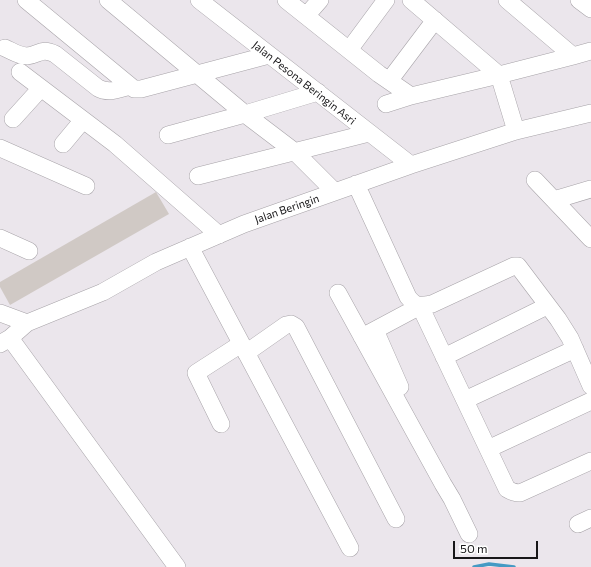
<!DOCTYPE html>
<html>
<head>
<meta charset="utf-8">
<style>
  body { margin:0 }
  #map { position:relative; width:591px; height:567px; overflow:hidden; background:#ebe6ec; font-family:Commissioner,sans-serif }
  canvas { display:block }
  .scale { position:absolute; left:453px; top:541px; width:85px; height:18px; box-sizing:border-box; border:2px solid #181719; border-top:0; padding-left:5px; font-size:12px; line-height:14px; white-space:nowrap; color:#181719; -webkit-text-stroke:3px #fff; paint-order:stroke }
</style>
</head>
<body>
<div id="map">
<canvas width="591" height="567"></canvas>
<div class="scale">50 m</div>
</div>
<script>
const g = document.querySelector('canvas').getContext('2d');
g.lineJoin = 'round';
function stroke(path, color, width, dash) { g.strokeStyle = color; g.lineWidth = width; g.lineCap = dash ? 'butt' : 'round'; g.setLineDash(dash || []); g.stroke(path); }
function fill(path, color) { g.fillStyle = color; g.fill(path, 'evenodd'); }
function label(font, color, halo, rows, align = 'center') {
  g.font = font + ' Commissioner,sans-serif'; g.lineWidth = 3; g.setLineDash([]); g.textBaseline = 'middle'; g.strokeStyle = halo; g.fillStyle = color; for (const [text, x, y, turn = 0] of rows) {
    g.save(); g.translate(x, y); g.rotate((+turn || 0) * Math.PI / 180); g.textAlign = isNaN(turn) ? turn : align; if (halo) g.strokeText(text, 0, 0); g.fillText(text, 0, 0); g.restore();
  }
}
const stream = new Path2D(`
  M474 567 489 564 514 567`);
const building = new Path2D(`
  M156 192 169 214 10 305 0 287V282Z`);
const minor = new Path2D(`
  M26 0 134 89H141L269 55
  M108 0 245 114 295 152 335 192
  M199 0 411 165
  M286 0 379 74 411 96 499 75 573 56 507 0
  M411 0 499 75 516 131
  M579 0 591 9
  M306 16 320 0
  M5 48C12 51 19 56 27 56 39 55 41 47 55 54L98 88C109 94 119 89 130 86
  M349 50 386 0
  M573 56 591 51
  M20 72 115 144 219 235
  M389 81 435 20
  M386 104 411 96
  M13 119 41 88
  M168 135 245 114 318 92
  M63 144 83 120
  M0 148 86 186
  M198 176 369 133
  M535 180 591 239
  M356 184 408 297C416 307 419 306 432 304L514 266H518L558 319 570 338 591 386
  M554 200 591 189
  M0 238 29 251
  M190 247 350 548
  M338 293 443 484 452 499 469 534
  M0 313 27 323
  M375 330 400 387
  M362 337 420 306 507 489C512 492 515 493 520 493L591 461
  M10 338 177 567
  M0 344 10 338 27 323 103 292 156 262 244 224 411 165 516 131 591 113
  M246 353 286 325 291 324 296 327 396 519
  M444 357 547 306
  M465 400 575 349
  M221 424 196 373 241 344
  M488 449 591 401
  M578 524 591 518`);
const streetNames = [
  ["Jalan Pesona Beringin Asri",304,83,38],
  ["Jalan Beringin",287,209,-19]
];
stroke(stream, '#459ac4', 3.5);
fill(building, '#d0c9c5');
stroke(minor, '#a7a3a8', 18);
stroke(minor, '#fff', 17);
label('11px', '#181719', '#fff', streetNames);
</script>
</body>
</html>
